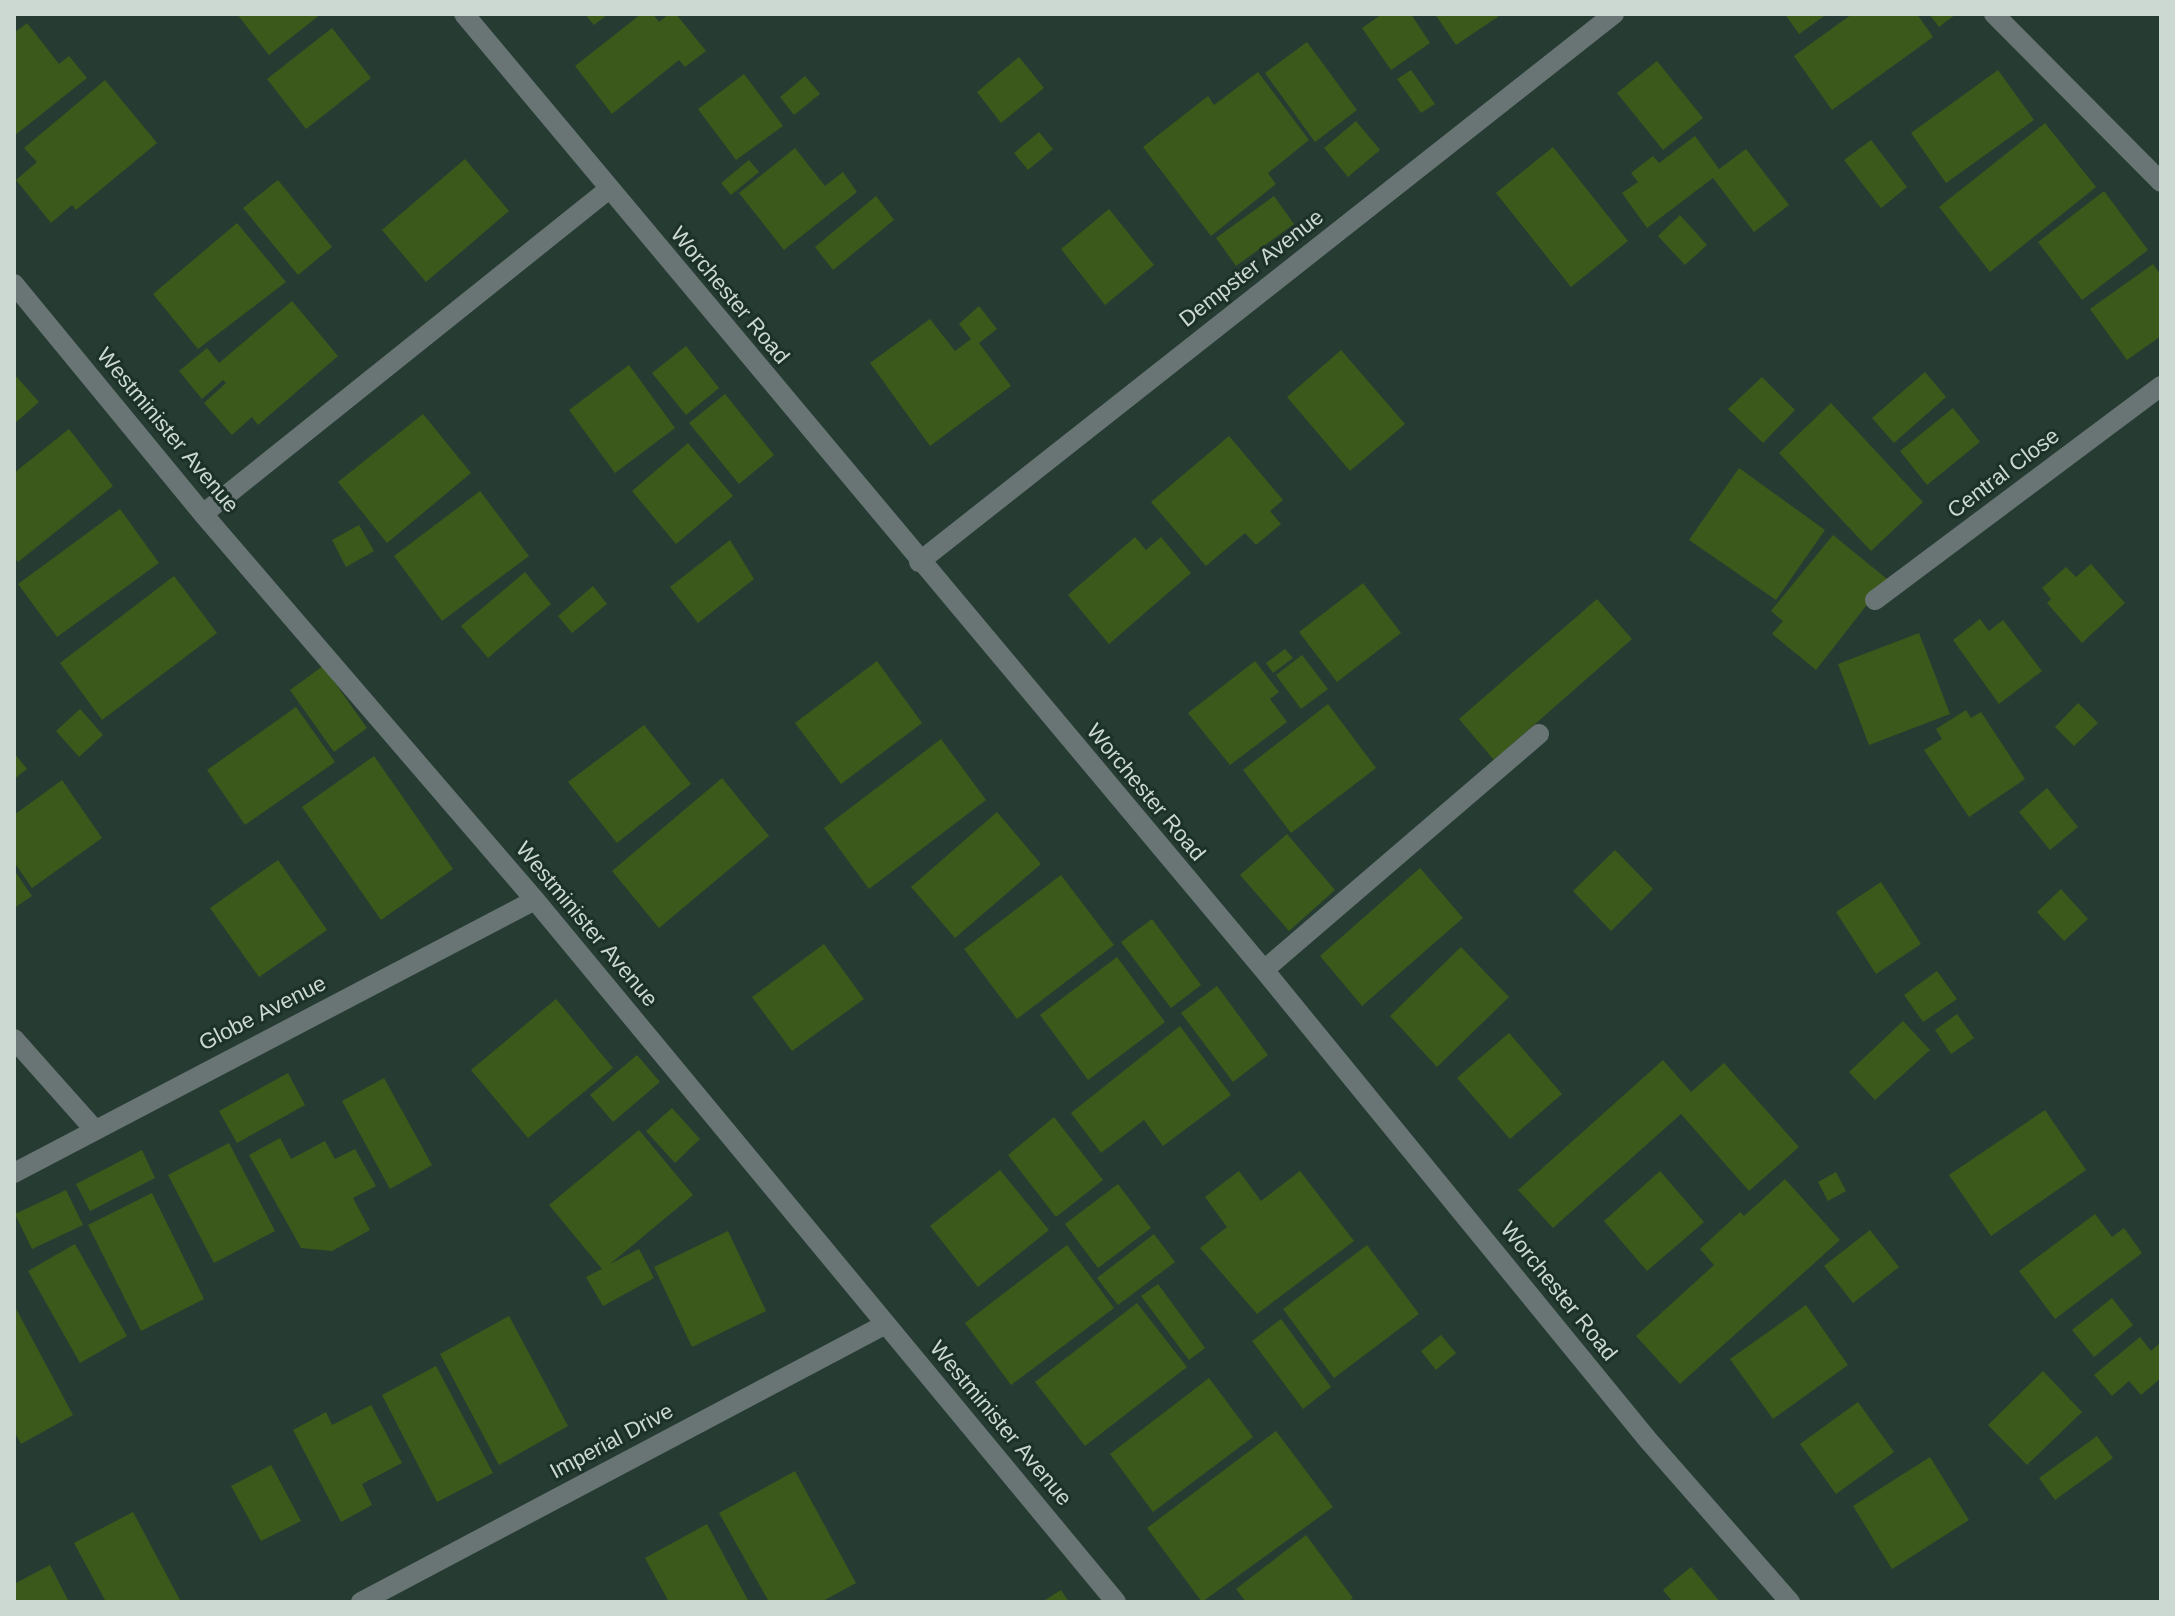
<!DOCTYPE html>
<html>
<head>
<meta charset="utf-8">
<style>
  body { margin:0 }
  #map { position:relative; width:2175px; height:1616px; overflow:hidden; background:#263c32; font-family:Arial,sans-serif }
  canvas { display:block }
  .frame { position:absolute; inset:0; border:16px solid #ccd9d2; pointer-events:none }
</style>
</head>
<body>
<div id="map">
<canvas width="2175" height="1616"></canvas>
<div class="frame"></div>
</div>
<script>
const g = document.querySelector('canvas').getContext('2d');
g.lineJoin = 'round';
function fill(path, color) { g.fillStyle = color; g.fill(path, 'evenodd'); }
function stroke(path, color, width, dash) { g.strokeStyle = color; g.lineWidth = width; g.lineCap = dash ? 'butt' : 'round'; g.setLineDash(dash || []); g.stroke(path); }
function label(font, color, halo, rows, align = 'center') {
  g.font = font + ' Arial,sans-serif'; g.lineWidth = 6; g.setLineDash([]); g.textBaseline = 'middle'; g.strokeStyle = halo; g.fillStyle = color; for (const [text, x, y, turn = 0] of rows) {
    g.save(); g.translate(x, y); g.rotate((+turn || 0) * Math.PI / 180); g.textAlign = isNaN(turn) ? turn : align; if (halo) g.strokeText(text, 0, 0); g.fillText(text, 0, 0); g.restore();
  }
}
const building = new Path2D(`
  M237 14H321L269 55Z
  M585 14H608L594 25Z
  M641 14H653L659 22 669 14H676L706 51 685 67 679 60 612 114 575 66Z
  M1382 14H1411L1430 43 1391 70 1362 28Z
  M1435 14H1502L1456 45Z
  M1785 14H1827L1799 34Z
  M1852 14H1917L1933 37 1832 110 1794 56Z
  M1929 14H1956L1939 27Z
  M27 23 59 64 69 56 87 78 14 136V33Z
  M332 28 371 78 306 129 267 79Z
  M1307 42 1357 110 1315 142 1265 73Z
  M1019 57 1044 88 1001 123 977 92Z
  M1657 61 1703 118 1663 150 1617 93Z
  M1411 70 1435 104 1421 113 1397 79Z
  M1998 70 2034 120 1946 183 1911 133Z
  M1258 72 1309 140 1268 173 1276 184 1211 236 1143 147 1208 96 1214 105Z
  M744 74 783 126 736 160 698 109Z
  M805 76 820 94 794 115 780 97Z
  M105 80 157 143 76 210 72 205 51 223 16 180 37 162 24 148Z
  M1356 121 1380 150 1348 177 1324 148Z
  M2045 123 2096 187 1990 272 1939 207Z
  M1039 132 1053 149 1028 170 1014 153Z
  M1695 136 1719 169 1746 149 1789 205 1754 232 1713 178 1647 228 1622 193 1638 182 1631 173 1653 156 1659 163Z
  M1871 140 1907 187 1881 208 1844 160Z
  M1553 147 1628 241 1571 287 1496 193Z
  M795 148 825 186 843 172 857 192 784 250 739 193Z
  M465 159 509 211 426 282 382 230Z
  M749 160 759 172 731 195 721 183Z
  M278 180 332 247 298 275 243 208Z
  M2104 191 2148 250 2082 300 2038 242Z
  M876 196 894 220 833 270 815 247Z
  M1274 196 1294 224 1236 266 1216 238Z
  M1109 209 1154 265 1105 305 1061 249Z
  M1680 215 1707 245 1685 265 1658 236Z
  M237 223 286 282 198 349 153 294Z
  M2153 264 2161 275V336L2127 360 2090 309Z
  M292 301 338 356 258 425 252 417 232 435 204 403 226 383 223 380 202 399 179 371 207 348 219 363Z
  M979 306 997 329 979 343 1011 386 930 446 870 363 930 319 955 351 971 339 959 324Z
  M686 346 719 388 686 415 652 373Z
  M1341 350 1405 424 1350 471 1287 397Z
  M629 365 675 428 615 473 569 410Z
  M1925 372 1946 397 1894 443 1872 418Z
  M14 374 39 402 14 424Z
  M1762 377 1795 410 1763 443 1728 409Z
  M725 394 774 455 739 484 689 423Z
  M1831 403 1923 502 1871 551 1779 453Z
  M1953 408 1980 442 1927 485 1900 451Z
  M423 414 471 473 387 543 338 482Z
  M69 429 113 486 18 562 14 557V473Z
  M1229 436 1283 500 1270 511 1281 524 1256 545 1245 533 1206 566 1151 502Z
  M688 443 733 496 676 544 632 491Z
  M1739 468 1825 530 1776 600 1689 540Z
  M480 491 529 556 442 621 394 556Z
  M120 509 159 563 57 637 18 584Z
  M359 525 374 551 346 567 332 540Z
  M1833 535 1887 579 1816 670 1772 634 1783 621 1771 611Z
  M1135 537 1146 550 1161 537 1191 573 1109 644 1068 595Z
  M730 540 754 579 698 623 670 587Z
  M2091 564 2125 603 2082 643 2047 603 2051 599 2042 588 2066 567 2076 577Z
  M525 572 551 604 488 658 461 626Z
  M174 576 217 633 102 720 60 663Z
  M1363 583 1401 633 1337 682 1299 632Z
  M593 586 607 604 572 633 558 616Z
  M1597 599 1632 639 1494 760 1459 719Z
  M1980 619 1989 631 2003 620 2042 671 1999 704 1953 640Z
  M1919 633 1950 714 1869 745 1838 664Z
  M1285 649 1293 658 1273 673 1266 663Z
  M1302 655 1328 689 1301 709 1276 675Z
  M877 661 922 723 841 784 795 723Z
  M1255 661 1279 692 1270 699 1287 722 1230 765 1188 713Z
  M323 666 367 728 334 752 290 690Z
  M2078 703 2098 723 2074 746 2055 727Z
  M1328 704 1376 768 1291 833 1243 770Z
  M296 707 335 762 245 825 207 770Z
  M80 709 103 735 79 757 56 731Z
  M1966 710 1971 718 1981 712 2025 779 1969 817 1924 750 1942 739 1936 729Z
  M644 725 691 784 617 843 568 782Z
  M941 739 986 800 869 889 824 828Z
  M14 753 27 769 14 779Z
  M374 756 453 869 381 920 302 807Z
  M722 778 769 836 659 928 612 871Z
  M62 780 102 838 32 888 14 862V815Z
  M2047 788 2078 827 2050 850 2019 812Z
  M997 812 1041 864 955 938 911 887Z
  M1287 834 1335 890 1289 931 1240 875Z
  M1615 850 1653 889 1611 931 1573 891Z
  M278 860 327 930 259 977 210 908Z
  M1420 868 1463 918 1362 1006 1320 956Z
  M14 870 32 896 14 908Z
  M1061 875 1114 945 1017 1019 964 949Z
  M1881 882 1921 944 1876 974 1836 912Z
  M2061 889 2088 919 2064 941 2037 912Z
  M1152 919 1201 985 1171 1008 1121 942Z
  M824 944 864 999 792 1051 752 997Z
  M1461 947 1509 997 1437 1067 1390 1016Z
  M1117 957 1165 1022 1088 1080 1040 1015Z
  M1937 971 1957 999 1923 1022 1904 995Z
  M1217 986 1268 1055 1233 1082 1181 1013Z
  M556 999 613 1068 528 1138 471 1070Z
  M1957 1014 1974 1038 1951 1054 1935 1030Z
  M1903 1021 1930 1050 1875 1100 1849 1072Z
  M1180 1026 1231 1095 1163 1146 1144 1120 1101 1153 1071 1113Z
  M1509 1033 1562 1094 1510 1139 1457 1078Z
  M637 1055 660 1082 613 1122 590 1095Z
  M1663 1060 1691 1092 1724 1063 1799 1147 1749 1191 1681 1114 1553 1228 1518 1190Z
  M288 1073 305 1105 237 1143 219 1111Z
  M384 1078 432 1165 390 1189 342 1101Z
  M672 1108 700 1139 675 1163 646 1131Z
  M2045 1110 2086 1170 1991 1236 1949 1175Z
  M1054 1117 1103 1180 1056 1217 1008 1155Z
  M639 1130 693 1195 610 1264 639 1249 654 1278 603 1306 586 1277 602 1269 549 1205Z
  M280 1138 291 1159 325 1141 335 1159 355 1149 376 1186 353 1198 370 1230 332 1251 301 1248 249 1155Z
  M229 1143 275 1231 214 1263 168 1175Z
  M142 1150 155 1178 90 1211 76 1184Z
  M1000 1170 1049 1230 978 1287 930 1226Z
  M1239 1171 1261 1201 1300 1171 1354 1241 1257 1314 1200 1248 1227 1227 1205 1197Z
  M1660 1171 1704 1222 1647 1271 1604 1221Z
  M1836 1172 1846 1191 1828 1201 1818 1182Z
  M1785 1179 1840 1240 1680 1384 1636 1336 1714 1265 1700 1249 1740 1212 1744 1216Z
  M1118 1184 1151 1228 1098 1268 1065 1224Z
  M66 1190 83 1225 32 1249 15 1214Z
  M152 1193 204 1299 141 1331 88 1225Z
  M2095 1214 2112 1237 2124 1228 2142 1253 2055 1319 2019 1271Z
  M1870 1230 1899 1267 1853 1303 1824 1266Z
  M728 1231 766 1311 692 1347 654 1267Z
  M1154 1234 1175 1262 1118 1305 1097 1278Z
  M75 1244 127 1336 80 1363 28 1271Z
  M1067 1245 1114 1308 1011 1385 965 1323Z
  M1367 1245 1419 1314 1334 1378 1283 1309Z
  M1158 1284 1205 1348 1189 1360 1141 1296Z
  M2112 1298 2133 1325 2094 1357 2072 1330Z
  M1137 1303 1187 1367 1085 1446 1035 1382Z
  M14 1305 73 1415 21 1444 14 1431Z
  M1806 1305 1848 1365 1773 1419 1730 1359Z
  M509 1316 568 1426 499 1465 440 1354Z
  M1281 1319 1331 1387 1303 1409 1252 1341Z
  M1441 1335 1456 1353 1436 1370 1421 1351Z
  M2140 1337 2151 1351 2161 1342V1378L2141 1395 2129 1381 2112 1396 2094 1375Z
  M436 1366 493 1473 437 1502 382 1395Z
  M2043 1371 2082 1412 2027 1465 1988 1425Z
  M1209 1378 1253 1437 1153 1512 1110 1454Z
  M1858 1402 1894 1452 1836 1494 1800 1444Z
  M371 1405 402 1463 362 1484 372 1505 341 1522 293 1430 326 1412 332 1425Z
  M1276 1431 1333 1507 1202 1602 1147 1528Z
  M2097 1436 2113 1458 2055 1500 2039 1478Z
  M1930 1457 1969 1520 1892 1569 1853 1506Z
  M271 1465 301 1521 261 1541 231 1486Z
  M795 1471 856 1583 821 1602H769L719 1513Z
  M133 1512 181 1602H106L74 1543Z
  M707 1524 749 1602H669L645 1558Z
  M1306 1535 1353 1598 1348 1602H1246L1236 1589Z
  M50 1565 69 1602H14V1584Z
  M1691 1567 1720 1602H1673L1663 1590Z
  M1061 1590 1069 1602H1042Z`);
const minor = new Path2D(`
  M464 14 1264 970 1648 1440 1790 1602
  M1994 14 2161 182
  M14 284 203 514 535 900 1116 1602
  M203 514 609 189
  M919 562 1614 14
  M1875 600 2161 386
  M1264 970 1539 734
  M14 1039 94 1129
  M14 1173 535 900
  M361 1602 886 1324`);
const streetNames = [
  ["Dempster Avenue",1252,269,-38],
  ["Worchester Road",729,296,50],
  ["Westminister Avenue",167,431,50],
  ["Central Close",2004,474,-37],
  ["Worchester Road",1145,793,50],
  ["Westminister Avenue",586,925,50],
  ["Globe Avenue",263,1014,-27],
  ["Worchester Road",1558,1292,51],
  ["Westminister Avenue",1000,1424,50],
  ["Imperial Drive",612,1442,-28]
];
fill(building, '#3a591b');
stroke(minor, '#697575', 20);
label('22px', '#ccd9d2', '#1c3128', streetNames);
</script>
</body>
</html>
